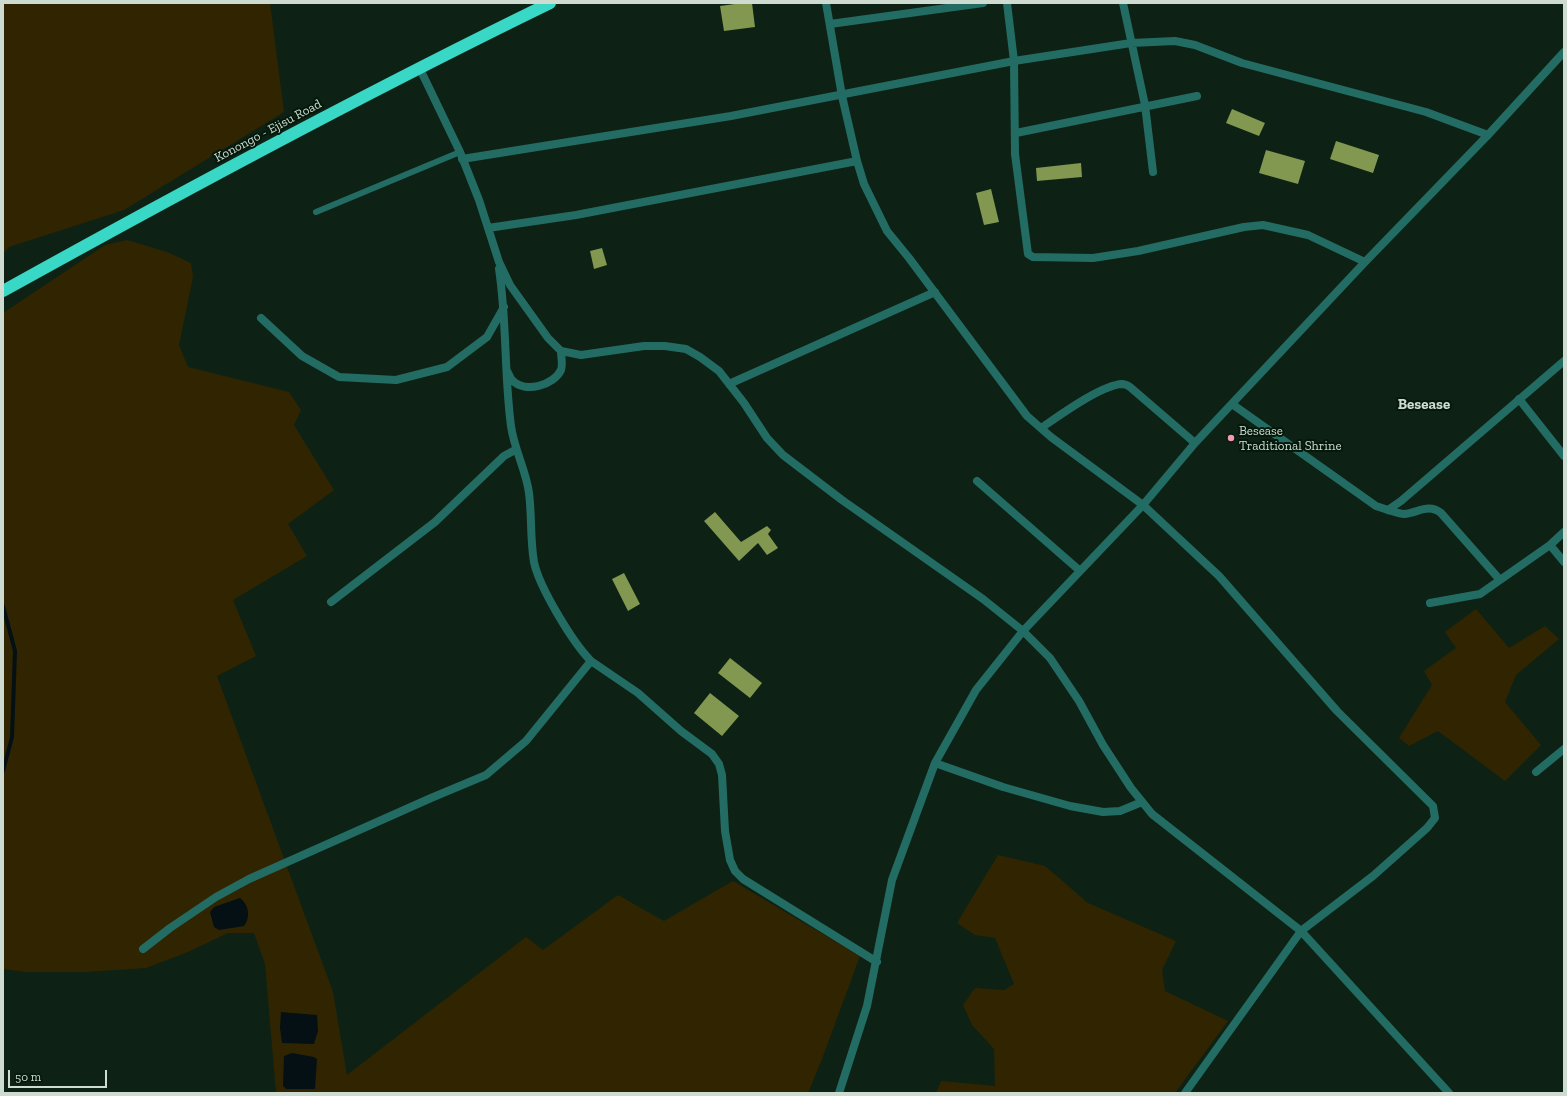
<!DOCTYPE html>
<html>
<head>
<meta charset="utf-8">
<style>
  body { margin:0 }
  #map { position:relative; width:1567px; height:1096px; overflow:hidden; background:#0d2214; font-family:"Zilla Slab",serif }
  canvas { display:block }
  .frame { position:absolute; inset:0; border:4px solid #cedbd1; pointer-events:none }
  .scale { position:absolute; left:8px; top:1070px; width:99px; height:18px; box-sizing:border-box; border:2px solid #cedbd1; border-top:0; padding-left:5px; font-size:12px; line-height:14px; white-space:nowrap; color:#cedbd1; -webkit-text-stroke:3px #04180b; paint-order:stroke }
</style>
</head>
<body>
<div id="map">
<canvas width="1567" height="1096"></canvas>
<div class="frame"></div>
<div class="scale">50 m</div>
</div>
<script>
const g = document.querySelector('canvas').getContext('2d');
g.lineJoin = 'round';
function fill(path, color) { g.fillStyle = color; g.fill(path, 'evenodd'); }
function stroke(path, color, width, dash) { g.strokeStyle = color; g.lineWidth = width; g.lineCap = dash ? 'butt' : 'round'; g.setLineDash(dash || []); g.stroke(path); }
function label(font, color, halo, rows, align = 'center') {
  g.font = font + ' "Zilla Slab",serif'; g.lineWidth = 4; g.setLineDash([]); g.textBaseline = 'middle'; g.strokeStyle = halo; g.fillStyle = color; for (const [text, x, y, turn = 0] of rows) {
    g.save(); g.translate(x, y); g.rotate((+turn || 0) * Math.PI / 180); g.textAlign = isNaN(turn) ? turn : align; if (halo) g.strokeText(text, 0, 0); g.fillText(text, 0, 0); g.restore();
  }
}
const green = new Path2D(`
  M3 3H270L284 112 124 210 9 247 3 254Z
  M127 240 167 252 191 263 193 277 179 345 188 367 289 392 301 410 294 425 334 490 288 524 307 556 233 600 256 656 217 676 333 992 347 1075 526 937 543 950 618 895 664 921 733 881 860 956 822 1059 808 1093H276L265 964 254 933H228L188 952 146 968 84 972H26L3 969V313L105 245Z
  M1476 609 1509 648 1545 626 1559 639 1516 675 1505 702 1541 745 1505 781 1438 731 1409 746 1399 738 1432 685 1424 671 1456 648 1445 632Z
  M998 855 1045 866 1088 903 1176 941 1162 970 1165 991 1228 1021 1175 1093H936L941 1081 995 1086 994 1049 972 1025 963 1005 975 988 1004 990 1014 984 995 938 975 935 957 923Z`);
const water = new Path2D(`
  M240 898C249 905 251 917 244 926L219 930 214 927 210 912 214 907Z
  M281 1012 317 1015 318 1031 314 1044 282 1043 280 1028Z
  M292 1053 314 1057 317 1059 315 1089H286L283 1086 284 1056Z`);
const stream = new Path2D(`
  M3 606 15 651 12 737 3 771`);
const building = new Path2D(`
  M742 3H752L755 27 724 31 720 6Z
  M1232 109 1265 123 1259 136 1226 123Z
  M1336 141 1379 155 1373 173 1330 159Z
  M1266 150 1305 161 1298 184 1259 173Z
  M1081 163 1082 177 1037 181 1036 168Z
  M991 189 999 222 984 225 976 193Z
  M602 248 607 265 594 269 590 251Z
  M715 512 741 542 767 526 771 530 768 534 778 548 767 555 758 543 739 561 704 521Z
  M624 573 640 604 628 611 612 579Z
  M730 658 762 683 750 698 718 673Z
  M710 693 739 716 722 736 694 713Z`);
const lane = new Path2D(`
  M316 212 460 152`);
const street = new Path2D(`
  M826 3 842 96 857 161 864 184 887 231 909 258 1027 416 1051 437 1143 505 1219 576 1337 711 1433 806 1435 818 1427 828 1373 876 1301 931 1185 1093
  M1007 3 1014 61 1015 154 1028 254 1033 257 1093 258 1138 251 1244 227 1263 225 1308 235 1365 262
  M1123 3 1145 105 1153 172
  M830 24 983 3
  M419 67 460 152 479 200 499 262 510 285 548 338 561 351 581 355 644 346H665L686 349 700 357 719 371 744 403 767 438 783 455 842 500 983 599 1023 631 1050 658 1079 701 1103 745 1131 788 1152 814 1301 931 1449 1093
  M1016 133 1197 96
  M462 159 731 116 1014 61 1131 43 1175 41 1195 45 1242 63 1426 112 1488 135
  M488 228 576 215 857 161
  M261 318 302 356 339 377 396 380 447 367 487 337 504 307
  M507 371C509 374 510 378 512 380 525 394 554 385 561 370 563 365 561 356 561 351
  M729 384 935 292
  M1519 399 1564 456
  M1232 404 1376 506 1388 510 1401 501 1564 361
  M1041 428C1059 416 1101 385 1122 384 1125 384 1127 385 1130 387L1195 443
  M977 481 1079 570
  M1388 510C1392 511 1399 514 1404 514 1418 513 1428 503 1441 513L1500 580
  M1550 545 1564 562
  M331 602 435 522 504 456 515 450
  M1430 603 1480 594 1550 545 1564 532
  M591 661 638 693 681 731 712 754 719 764 722 775 725 831 730 860 735 871 743 879 877 962
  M935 763 1003 787 1070 806 1103 812 1120 811 1142 802
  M1536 772 1564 749
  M143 949 170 928 216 897 249 879 431 798 486 775 526 741 591 661C573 643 539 587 534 562 530 539 532 516 529 493 526 470 514 449 511 426 504 374 507 321 499 269
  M839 1093 867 1006 892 880 935 763 976 690 1023 631 1143 505 1195 443 1365 262 1488 135 1564 52`);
const highway = new Path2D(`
  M3 291C183 191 365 93 550 3`);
const markers = [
  [1231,438,4,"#f19ab3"]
];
const streetNames = [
  ["Konongo - Ejisu Road",268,131,-28]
];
const poiNames = [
  ["Besease",1239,431],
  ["Traditional Shrine",1239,446]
];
const quarterNames = [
  ["Besease",1424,405]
];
fill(green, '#302500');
fill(water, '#041013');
stroke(stream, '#041013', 4);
fill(building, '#82974f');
stroke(lane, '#236c63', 6);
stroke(street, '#236c63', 8);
stroke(highway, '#39d7c5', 12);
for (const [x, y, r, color] of markers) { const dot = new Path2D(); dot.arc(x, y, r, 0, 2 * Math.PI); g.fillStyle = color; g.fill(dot); stroke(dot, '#04180b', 1.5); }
label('13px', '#cedbd1', '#04180b', streetNames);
label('13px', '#cedbd1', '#04180b', poiNames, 'left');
label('bold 15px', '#cedbd1', '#04180b', quarterNames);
</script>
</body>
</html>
